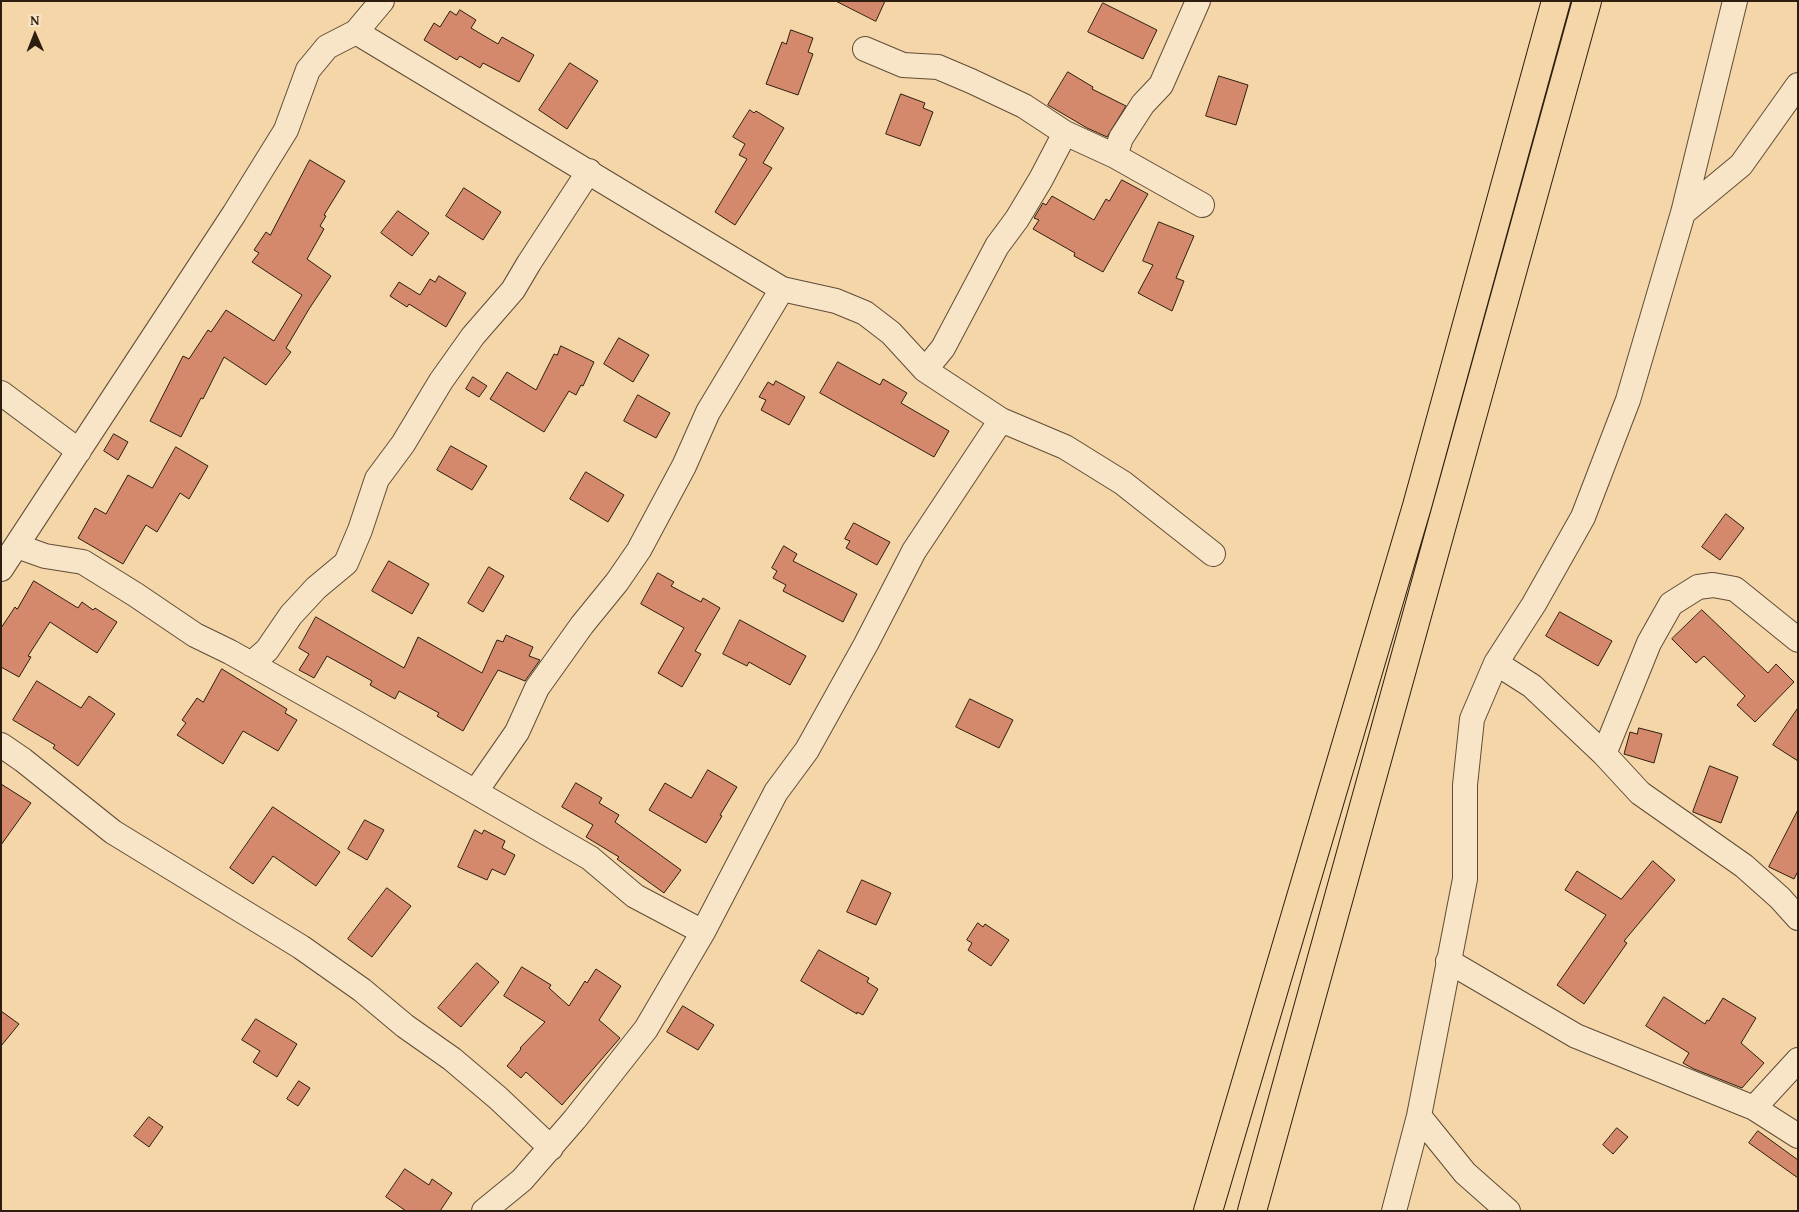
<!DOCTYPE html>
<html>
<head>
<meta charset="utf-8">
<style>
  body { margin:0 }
  #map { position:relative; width:1799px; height:1212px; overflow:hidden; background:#f4d6a9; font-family:"Gentium Book Plus",serif }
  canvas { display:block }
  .frame { position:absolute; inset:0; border:2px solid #2e1e0f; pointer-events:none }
  .north { position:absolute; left:10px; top:10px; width:50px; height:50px; -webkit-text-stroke:4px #f8e4c7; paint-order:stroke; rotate:359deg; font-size:14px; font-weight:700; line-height:20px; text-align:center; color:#2e1e0f }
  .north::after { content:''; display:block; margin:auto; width:18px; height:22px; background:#2e1e0f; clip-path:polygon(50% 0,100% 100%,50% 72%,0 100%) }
</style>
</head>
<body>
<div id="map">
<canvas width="1799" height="1212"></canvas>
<div class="frame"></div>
<div class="north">N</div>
</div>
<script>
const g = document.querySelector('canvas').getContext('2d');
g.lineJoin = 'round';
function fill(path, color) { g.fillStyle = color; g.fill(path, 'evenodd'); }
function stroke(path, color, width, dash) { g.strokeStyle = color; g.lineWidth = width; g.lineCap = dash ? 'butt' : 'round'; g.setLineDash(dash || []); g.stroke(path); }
const building = new Path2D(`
  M836 1H885L876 21Z
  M1103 3 1157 30 1143 59 1088 32Z
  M460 10 476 20 471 28 498 44 502 37 534 55 519 82 483 63 480 68 460 56 457 60 424 40 434 23 440 27 450 11 456 15Z
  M791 30 813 38 808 52 813 54 798 95 766 84 782 42 786 44Z
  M570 63 598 81 567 129 539 110Z
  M1068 72 1093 87 1092 89 1126 106 1107 137 1087 128 1048 105Z
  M1219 76 1248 85 1236 125 1206 116Z
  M901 94 925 103 923 108 933 112 920 146 886 134Z
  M750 110 754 113 756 111 784 128 763 163 772 168 735 225 715 212 747 159 739 155 745 144 733 137Z
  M310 160 345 181 324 215 326 216 320 226 324 229 307 259 331 276 309 309 286 348 291 352 266 385 224 357 203 399 201 398 181 437 150 421 183 356 189 359 208 330 211 332 226 310 274 341 302 295 252 262 259 253 254 250 266 232 270 235Z
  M1122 180 1148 194 1103 272 1074 256 1075 253 1033 229 1039 220 1034 218 1043 203 1046 205 1052 196 1094 220 1106 199 1109 201Z
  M464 188 501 212 483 240 446 216Z
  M398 211 429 233 412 256 381 233Z
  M1159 222 1194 236 1176 278 1184 281 1172 311 1138 293 1153 265 1143 261Z
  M439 276 466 293 446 327 409 304 407 307 390 296 399 282 420 295 430 279 435 282Z
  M619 338 649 355 633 382 604 364Z
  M561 346 594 362 583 386 581 385 576 395 569 391 544 432 490 399 507 372 536 390 554 354 557 355Z
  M838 362 880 385 883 379 907 393 901 403 949 431 934 457 820 393Z
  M473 377 487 386 479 397 466 389Z
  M776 381 805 397 789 425 761 410 766 400 759 397 768 382 773 385Z
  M638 395 670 413 656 438 624 421Z
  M114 434 128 442 118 460 104 451Z
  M451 446 487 466 472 490 437 470Z
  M176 447 208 466 189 499 180 493 157 532 146 525 123 564 78 538 95 508 106 514 128 475 152 488Z
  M586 472 624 495 608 522 570 499Z
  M1726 514 1744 528 1720 560 1702 547Z
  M854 523 890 542 877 565 846 548 850 541 845 539Z
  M784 546 797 554 793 561 857 594 843 622 783 591 786 585 773 578 777 571 772 568Z
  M389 561 429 584 412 614 372 591Z
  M489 567 504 576 483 612 468 603Z
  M658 573 674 582 671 586 701 602 703 598 720 608 695 651 701 654 682 687 658 673 684 628 641 604Z
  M34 581 78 608 82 602 93 610 95 608 117 622 97 653 50 622 28 656 31 657 19 677 1 667V628L15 607 17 609Z
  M1702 610 1768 673 1776 664 1794 682 1755 722 1737 705 1745 696 1704 656 1696 663 1672 639Z
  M1560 612 1612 641 1598 666 1546 636Z
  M316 617 404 668 418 637 482 673 497 640 503 642 506 635 533 647 529 656 540 660 525 681 498 670 463 731 437 716 439 713 399 691 395 699 370 685 372 681 327 656 314 678 299 670 309 654 299 648Z
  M740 620 806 656 790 685 749 662 747 666 723 654Z
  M222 669 287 709 285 713 297 720 278 751 243 731 223 764 177 735 186 723 182 720 197 698 203 702Z
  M37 681 81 708 89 696 115 714 78 766 53 748 55 745 13 720Z
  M970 699 1013 720 999 748 956 727Z
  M1798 708V761L1773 745Z
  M1639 728 1662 734 1654 763 1624 754 1630 732 1637 734Z
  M1710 766 1738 777 1721 823 1693 812Z
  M708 770 737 787 720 815 722 816 706 843 649 810 665 783 691 798Z
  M576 783 602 798 599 803 619 815 615 822 681 870 664 893 617 859 619 857 586 837 593 825 562 807Z
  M1 784 31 803 1 845Z
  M273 807 340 852 316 886 273 856 253 884 230 868Z
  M1798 810V871L1794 879 1769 867Z
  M365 820 384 830 367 860 348 849Z
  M475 830 482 834 484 830 505 841 502 848 515 855 505 875 492 869 487 880 458 867Z
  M1653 861 1675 880 1624 941 1627 943 1584 1004 1557 985 1606 915 1565 890 1577 871 1621 899Z
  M862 880 891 893 876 925 847 912Z
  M387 888 411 906 372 957 348 939Z
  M978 923 983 927 985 924 1009 940 991 966 968 950 972 943 967 940Z
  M819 950 869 978 867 982 878 989 863 1015 857 1012V1014L801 981Z
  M477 963 499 982 461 1027 438 1008Z
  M522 967 551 985 549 988 569 1006 585 981 587 983 596 969 621 986 599 1020 620 1038 562 1105 526 1072 521 1078 507 1066 521 1049 520 1048 545 1022 504 996Z
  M1664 997 1705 1024 1707 1020 1709 1021 1723 998 1756 1018 1741 1043 1764 1063 1742 1088 1694 1069 1683 1063 1689 1053 1646 1026Z
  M683 1006 714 1025 698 1050 667 1032Z
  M1 1011 19 1024 1 1046Z
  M256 1019 297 1044 277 1077 253 1062 260 1051 242 1040Z
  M299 1081 310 1088 298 1106 287 1099Z
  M149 1117 163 1127 149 1147 134 1136Z
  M1617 1128 1628 1137 1613 1154 1603 1145Z
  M1758 1131 1798 1160V1178L1749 1143Z
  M405 1169 429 1185 432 1179 452 1193 440 1211H406L386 1197Z`);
const minor = new Path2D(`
  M356 32 782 289 836 301 865 313 891 333 925 370 1001 420 1065 447 1123 483 1213 554
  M865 49 903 65 938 67 971 81 1024 106 1065 133 1115 156 1202 205
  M1115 156 1121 138 1143 104 1161 85 1198 1
  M1683 213 1741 165 1798 85
  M925 370 943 348 997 246 1017 219 1041 179 1065 133
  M1 393 79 451
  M17 546 45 556 83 562 136 595 195 635 230 652 351 720 590 858 635 896 703 932
  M1 569 234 214 286 130 308 70 327 47 356 32 382 1
  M1496 663 1532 686 1604 754 1640 793 1744 866 1780 898 1798 918
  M251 664 267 650 291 615 316 588 346 563 360 530 377 479 403 444 441 381 473 336 513 290 529 263 589 171
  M1 745 23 760 113 832 301 947 362 990 405 1026 452 1059 498 1098 551 1148
  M1604 754 1649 643 1671 604 1698 587 1713 585 1735 589 1798 640
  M476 791 517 732 537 688 582 625 617 582 639 550 684 466 708 412 782 289
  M1448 961 1576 1036 1754 1108 1798 1136
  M1754 1108 1798 1060
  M1419 1116 1465 1173 1508 1211
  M484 1211 522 1180 575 1119 646 1029 703 932 776 792 807 750 866 644 914 551 1001 420
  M1394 1211 1419 1116 1465 879V785L1472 719 1496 663 1534 604 1583 517 1628 400 1683 213 1735 1`);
const highway = new Path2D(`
  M1208 1211 1417 506 1556 1
  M1252 1211 1587 1`);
fill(building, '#d5896c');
stroke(building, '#2e1e0f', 1);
stroke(minor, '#604c36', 26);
stroke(highway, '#2e1e0f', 30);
stroke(minor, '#f8e4c7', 24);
stroke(highway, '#f4d6a9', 28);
</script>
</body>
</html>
